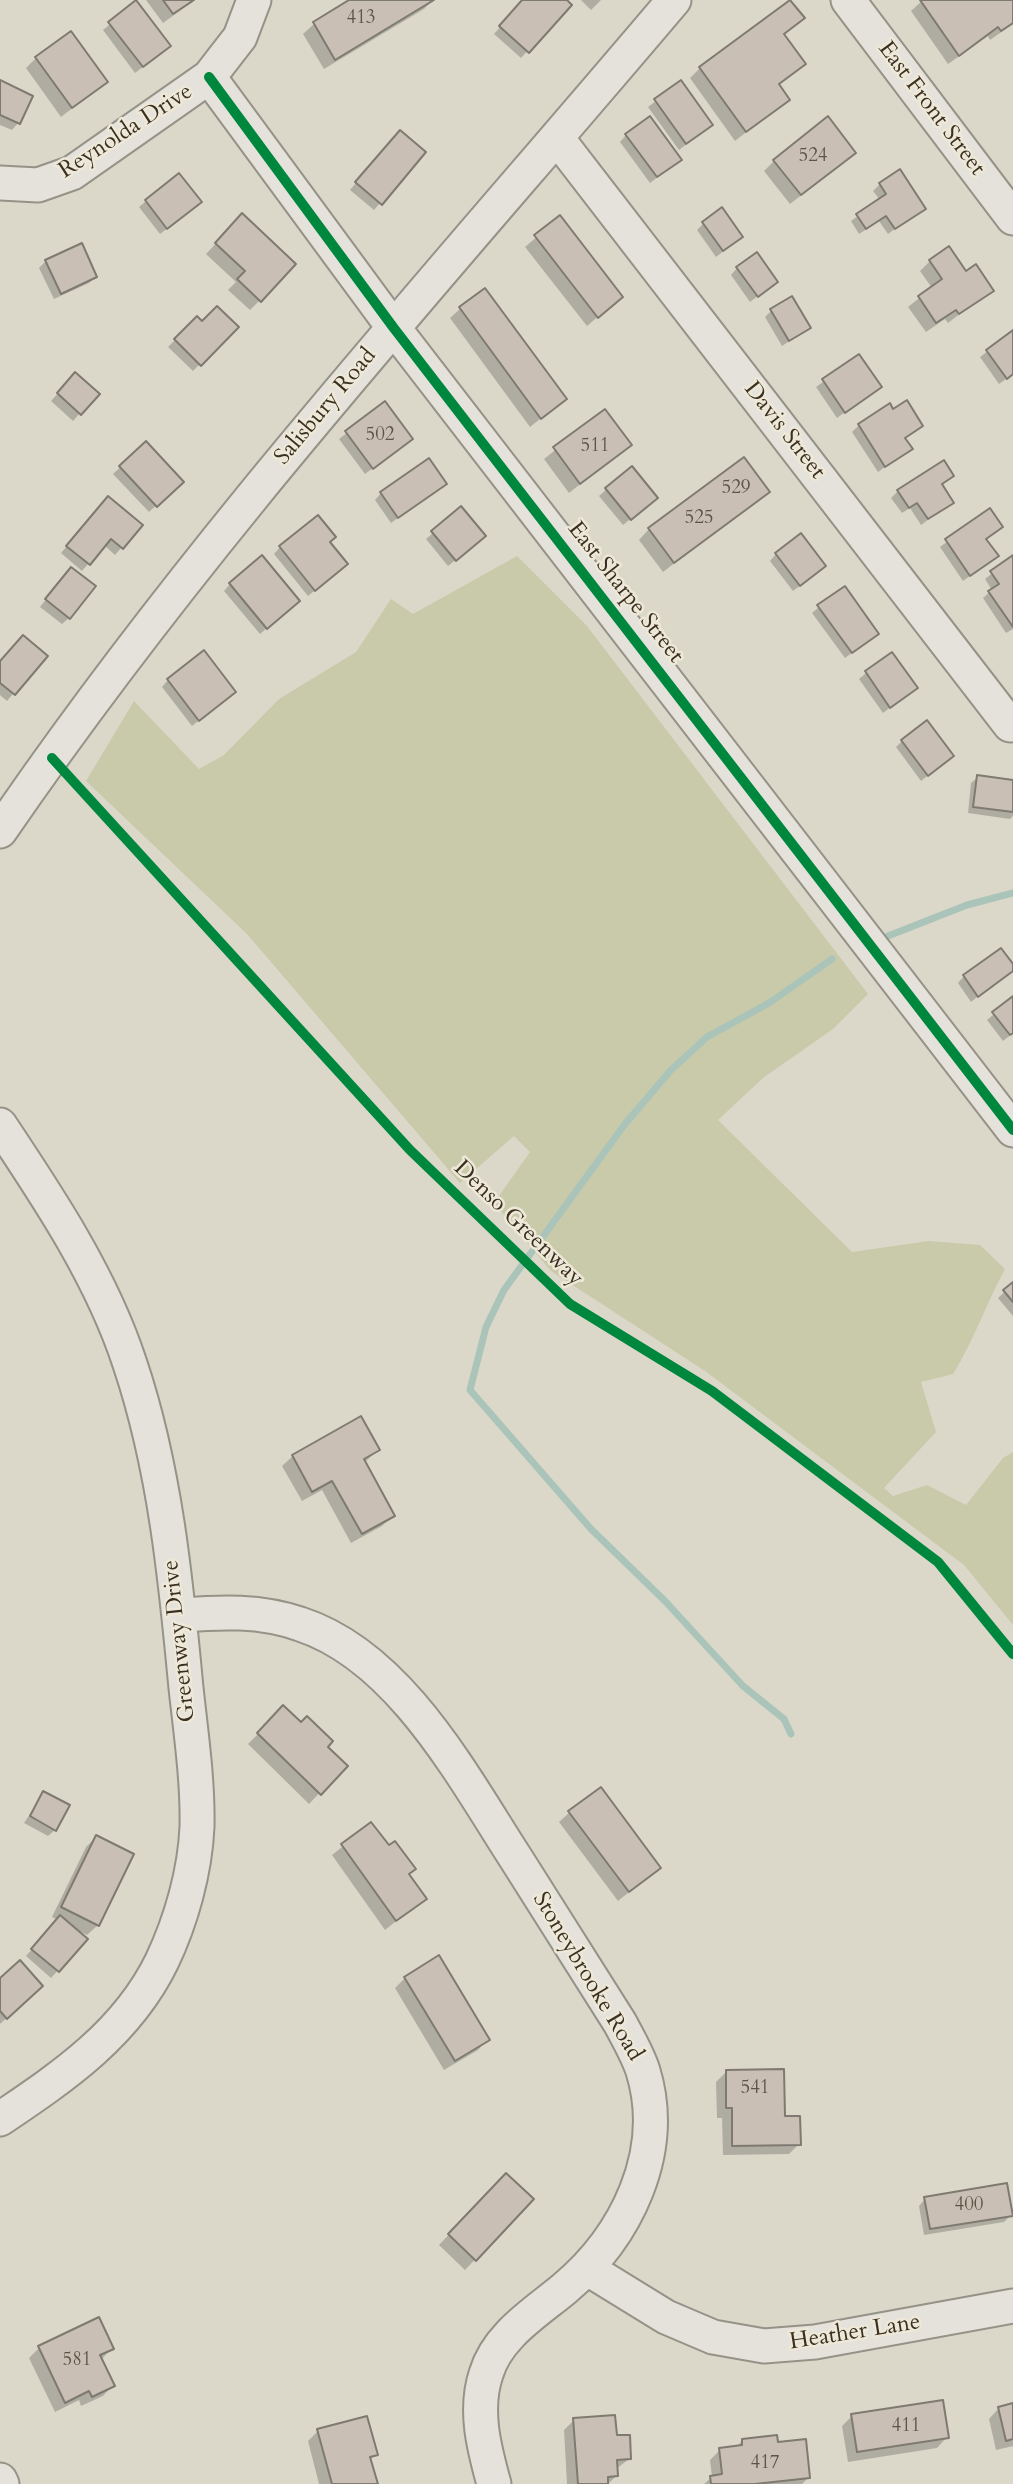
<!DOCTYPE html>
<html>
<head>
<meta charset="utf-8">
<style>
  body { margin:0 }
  canvas { display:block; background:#dbd8c9 }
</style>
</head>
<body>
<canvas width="1013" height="2484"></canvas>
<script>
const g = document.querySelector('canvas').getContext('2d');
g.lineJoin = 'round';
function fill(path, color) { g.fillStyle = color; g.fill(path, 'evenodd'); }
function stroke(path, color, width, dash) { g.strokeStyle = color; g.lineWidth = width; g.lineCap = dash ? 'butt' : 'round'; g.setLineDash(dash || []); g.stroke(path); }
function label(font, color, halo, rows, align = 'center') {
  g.font = font + ' Cardo,serif'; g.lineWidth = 5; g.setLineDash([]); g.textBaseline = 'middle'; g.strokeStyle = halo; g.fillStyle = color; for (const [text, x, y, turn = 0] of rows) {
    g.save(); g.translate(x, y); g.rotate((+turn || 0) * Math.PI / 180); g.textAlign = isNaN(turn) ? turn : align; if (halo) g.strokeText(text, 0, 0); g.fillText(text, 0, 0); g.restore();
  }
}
const green = new Path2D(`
  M517 556 587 626 868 994 833 1029 763 1078 718 1120 852 1252 929 1241 980 1245 1005 1269C986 1304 974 1340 953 1374L921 1382 936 1432 884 1488 893 1496 927 1485 966 1505 1003 1458 1013 1452V1625L964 1565 705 1371 551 1271 494 1203 530 1152 514 1136 460 1183 247 934 86 781 134 701 199 769 224 755 279 699 356 652 391 599 413 614Z`);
const shadow = new Path2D(`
  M146 0H195L163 23Z
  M352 0H433L424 9 324 69 303 34 314 24Z
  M524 0H564L569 5 521 58 494 34Z
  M581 0H601L591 10Z
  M923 0H1013V24L990 40 988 36 948 64 911 11Z
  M136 3 162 52 135 73 103 30Z
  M803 18 783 35 804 64 778 86 787 100 735 141 690 78 700 68Z
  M36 58 106 82 61 117 26 68Z
  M0 82 31 96 18 123 12 130 0 125Z
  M681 82 711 125 679 150 648 107Z
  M626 135 680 160 650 183 620 142Z
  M393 138 423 152 374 210 350 190Z
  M774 161 843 163 790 204 764 171Z
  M880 184 919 211 888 234 879 221 859 234 851 221 880 200 873 191Z
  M146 201 193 209 160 234 139 207Z
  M559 218 621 297 587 326 525 247Z
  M703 224 734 243 716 257 697 230Z
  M232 226 260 300 250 310 228 290 236 282 206 254Z
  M46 261 95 277 89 283 54 299 39 268Z
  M930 261 966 274 991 290 948 323 945 319 926 332 908 307 932 288 920 271Z
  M737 268 776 282 750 302 731 275Z
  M461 308 565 399 530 427 450 318Z
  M771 311 809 328 782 346 765 317Z
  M197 318 202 324 236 327 193 371 168 347Z
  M1013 332V374L999 384 980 357Z
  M859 356 880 387 837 418 816 387Z
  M69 381 97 394 73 421 51 401Z
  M384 404 404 445 365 474 339 439Z
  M604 411 630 445 569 493 544 459Z
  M892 412 921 426 904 439 910 449 878 472 852 432 859 425Z
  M146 443 181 482 149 512 113 474Z
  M631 468 649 504 623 525 599 496Z
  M952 475 940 485 952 502 921 525 910 508 902 513 891 498 898 491Z
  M445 484 391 523 375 500 381 493Z
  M767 492 663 572 639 540 649 529Z
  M102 505 141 525 115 555 104 545 82 571 61 553Z
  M461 509 477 543 448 566 426 539Z
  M989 510 1001 527 985 540 997 556 963 581 940 547Z
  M280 547 339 571 308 596 274 554Z
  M776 554 817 573 793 591 770 561Z
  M1013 557V629L1006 633 983 598 992 590 985 579Z
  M65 575 69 618 62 624 40 607Z
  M230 584 291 607 260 634 224 591Z
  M819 607 870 640 845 658 812 613Z
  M45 656 7 701 0 695V663Z
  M866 673 915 688 883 713 859 679Z
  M168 680 227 698 192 726 162 687Z
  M902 741 952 756 921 781 896 747Z
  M978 777 1013 781V816L1010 819 968 813 971 783Z
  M1013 967 971 1002 958 983 964 976Z
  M1013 998V1033L1003 1041 987 1020Z
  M1013 1284V1316L998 1298Z
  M378 1450 364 1463 393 1515 382 1526 351 1543 322 1490 302 1501 282 1466 293 1456Z
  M284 1708 345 1766 309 1804 248 1744Z
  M44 1793 55 1830 48 1836 24 1823Z
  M570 1812 659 1868 618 1901 559 1822Z
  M371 1824 425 1898 385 1930 332 1855Z
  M96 1837 98 1925 87 1935 77 1930 86 1939 51 1978 26 1956 58 1920 52 1917 86 1847Z
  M405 1978 488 2039 478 2050 444 2070 395 1988Z
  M0 1981 34 1993 0 2024Z
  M727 2071 783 2118 799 2144 789 2154 723 2155 722 2118H717L716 2082Z
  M496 2185 532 2200 465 2270 439 2245Z
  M925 2199 1011 2215 1004 2222 924 2235 919 2206Z
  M39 2348H112L101 2360 113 2385 103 2396 81 2406 79 2400 55 2412 29 2358Z
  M1013 2405V2446L996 2450 989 2419 999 2408Z
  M852 2416 947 2437 937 2448 848 2462 842 2426Z
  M574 2420 615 2437 629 2459 616 2469 617 2475 608 2484H567L564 2430Z
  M318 2431 376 2454 370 2460 376 2484H319L308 2441Z
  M742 2441 777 2444 808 2478 802 2484H704L712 2477 710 2460 720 2450 735 2448Z`);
const stream = new Path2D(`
  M888 936 967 905 1013 893
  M791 1734 784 1719 743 1686 665 1601 591 1529 470 1390 486 1327 504 1290 625 1124 671 1070 707 1037 769 1003 832 959`);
const building = new Path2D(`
  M136 0 171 46 143 67 108 22Z
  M163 0H194L173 14Z
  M349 0H434L335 60 313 22Z
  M522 0H567L572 5 529 53 499 26Z
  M790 0 805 18 784 34 806 64 779 84 790 100 746 132 699 67Z
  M920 0H1013V23L1001 31 998 27 959 56Z
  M71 31 108 82 72 108 35 57Z
  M0 80 33 96 20 124 0 115Z
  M681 80 713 125 686 144 654 99Z
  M650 116 682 160 657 177 625 134Z
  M828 116 856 153 801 195 773 160Z
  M400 130 426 152 382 205 355 182Z
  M900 169 926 209 895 229 886 216 866 229 856 214 886 194 879 183Z
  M179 173 202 202 167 229 145 200Z
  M722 207 743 237 723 251 702 222Z
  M242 213 296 264 261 302 237 279 245 271 215 243Z
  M560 215 623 297 598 318 534 235Z
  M82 243 97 277 61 294 45 260Z
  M949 246 966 271 976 264 994 291 959 314 956 310 936 323 918 296 942 279 929 260Z
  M757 252 778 282 758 297 736 267Z
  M485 288 567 399 541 419 459 307Z
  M792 296 811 328 789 341 770 309Z
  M217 306 239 327 201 366 174 339 197 316 202 321Z
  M1013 330V374L1007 379 986 350Z
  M859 354 882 387 845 413 822 379Z
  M75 372 100 394 81 415 57 393Z
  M907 400 923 426 905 438 913 449 885 467 858 424 890 403 893 409Z
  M385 401 413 439 373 469 345 431Z
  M605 409 632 445 580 484 553 447Z
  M146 441 184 482 157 507 119 466Z
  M744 457 770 492 674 563 648 528Z
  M429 458 447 484 398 518 380 492Z
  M944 460 954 476 942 484 954 503 928 519 917 503 909 508 897 490Z
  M632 466 658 498 631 520 605 488Z
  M108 496 143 525 123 549 111 539 90 565 66 546Z
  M461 506 486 536 456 561 431 531Z
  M990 508 1003 527 986 539 999 556 970 576 945 539Z
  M318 515 336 537 330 542 348 564 315 591 279 546Z
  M801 533 826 566 800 586 775 553Z
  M262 555 300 601 267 629 229 583Z
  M1013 555V627L988 591 999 584 990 571Z
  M71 567 96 586 70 619 45 599Z
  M845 586 879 634 852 653 817 605Z
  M23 635 48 656 15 695 0 683V661Z
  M204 650 236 692 199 721 167 679Z
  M892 652 918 688 890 708 865 671Z
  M927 720 954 756 928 776 901 740Z
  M977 775 1013 780V812L973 807Z
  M1001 948 1013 964V971L978 997 963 975Z
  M1013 996V1033L1010 1035 992 1012Z
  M1013 1282V1302L1003 1290Z
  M361 1416 380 1450 364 1459 395 1516 362 1534 332 1481 312 1492 292 1455Z
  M283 1705 301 1722 307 1716 333 1741 328 1747 348 1766 321 1795 257 1733Z
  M601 1787 661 1868 629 1892 568 1811Z
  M43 1791 70 1805 56 1831 30 1816Z
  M371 1822 389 1845 395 1841 416 1869 409 1874 427 1899 396 1921 341 1844Z
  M96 1835 134 1854 99 1926 61 1907Z
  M60 1915 88 1939 59 1972 31 1949Z
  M439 1955 490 2040 455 2061 404 1977Z
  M20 1960 43 1986 7 2019 0 2011V1978Z
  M784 2069 785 2116H800L801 2145 732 2146V2108H726V2070Z
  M506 2173 534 2199 476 2261 448 2234Z
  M1007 2183 1013 2216 930 2229 924 2197Z
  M99 2317 114 2349 100 2355 115 2386 92 2397 89 2391 65 2403 38 2346Z
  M943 2400 949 2438 857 2452 851 2414Z
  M1013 2403V2439L1006 2441 998 2407Z
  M615 2415 617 2435H630L631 2459 617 2460 618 2476 608 2477V2484H578L573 2418Z
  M367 2416 378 2455 370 2457 378 2484H332L317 2429Z
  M777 2435 778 2442 806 2439 810 2478 755 2484H711L710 2476 722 2474 719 2448 742 2445V2439Z`);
const minor = new Path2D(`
  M848 0 1013 218
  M209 77 393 327 1013 1130
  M557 138 1010 725
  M0 183 38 185 72 173 209 77 240 37 254 0
  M0 831C202 536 444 272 674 0
  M0 1125C50 1200 102 1278 130 1364 165 1468 176 1581 186 1688 191 1734 198 1781 197 1827 195 1872 181 1921 162 1961 127 2033 64 2076 0 2119
  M180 1615C221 1612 260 1610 300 1624 399 1656 462 1775 515 1857 550 1913 585 1968 620 2023 628 2038 638 2055 643 2071 668 2153 626 2237 564 2289 535 2313 497 2336 486 2374 474 2410 484 2448 494 2484
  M588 2269 666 2317 713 2337 764 2346 815 2342 1013 2306
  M0 2480 2 2484`);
const cycleway = new Path2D(`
  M209 77 393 327 1013 1130
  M52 758 410 1150 570 1304 712 1391 938 1562 1013 1654`);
const numberNames = [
  ["413",361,19],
  ["524",813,157],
  ["502",380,436],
  ["511",595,447],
  ["529",736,489],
  ["525",699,519],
  ["541",755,2089],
  ["400",969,2206],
  ["581",77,2361],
  ["411",906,2427],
  ["417",765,2464]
];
const streetNames = [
  ["East Front Street",931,109,53],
  ["Reynolda Drive",126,132,-33],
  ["Salisbury Road",326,407,-50],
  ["Davis Street",784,431,52],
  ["East Sharpe Street",625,593,52],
  ["Denso Greenway",518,1224,44],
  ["Greenway Drive",180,1641,-96],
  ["Stoneybrooke Road",587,1977,59],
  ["Heather Lane",855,2333,-9]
];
fill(green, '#c8caaa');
fill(shadow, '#0003');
stroke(stream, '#aac4ba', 7);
fill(building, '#c9bfb4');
stroke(building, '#7e7a71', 2);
stroke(minor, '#959288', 37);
stroke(minor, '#e4e2db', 33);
stroke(cycleway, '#00873e', 10);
label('19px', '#5f5447', null, numberNames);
label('23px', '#3a2f21', '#ede8d7', streetNames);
</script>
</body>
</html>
